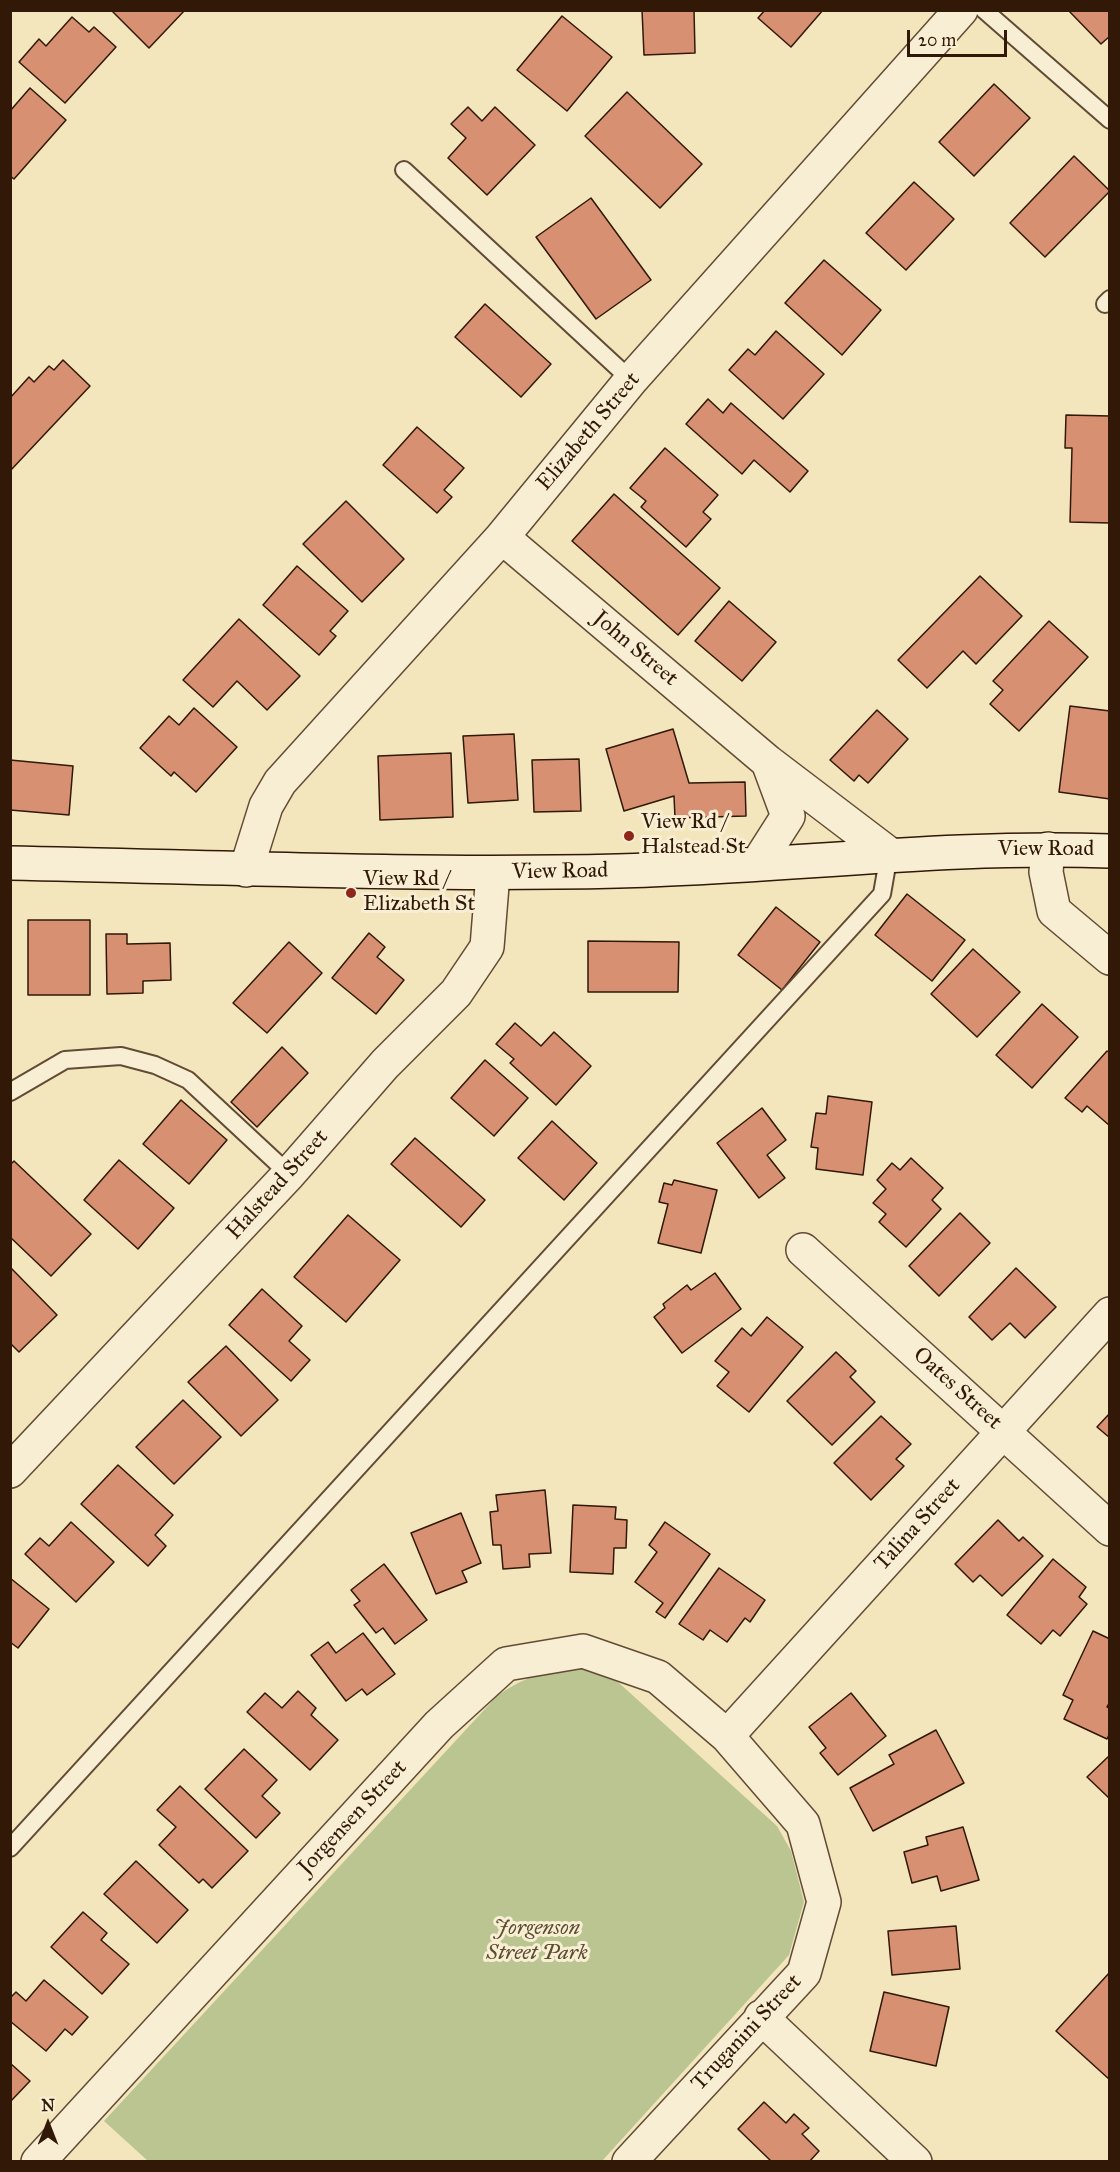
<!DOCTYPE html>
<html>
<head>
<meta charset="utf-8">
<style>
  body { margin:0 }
  #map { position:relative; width:1120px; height:2172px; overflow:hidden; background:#f3e5bc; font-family:"IM FELL Great Primer",serif }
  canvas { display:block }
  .frame { position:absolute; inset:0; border:12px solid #311807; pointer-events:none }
  .north { position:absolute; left:18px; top:2094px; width:60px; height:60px; -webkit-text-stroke:4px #f7eed3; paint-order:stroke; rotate:0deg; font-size:16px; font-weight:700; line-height:24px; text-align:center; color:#311807 }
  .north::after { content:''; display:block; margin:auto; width:21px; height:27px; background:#311807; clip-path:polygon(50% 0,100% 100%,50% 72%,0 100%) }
  .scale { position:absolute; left:907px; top:30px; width:100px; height:27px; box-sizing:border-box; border:3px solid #311807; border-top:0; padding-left:8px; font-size:18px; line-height:21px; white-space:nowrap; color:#311807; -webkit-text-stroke:4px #f7eed3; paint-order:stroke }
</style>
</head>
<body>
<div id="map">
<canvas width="1120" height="2172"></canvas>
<div class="frame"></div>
<div class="north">N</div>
<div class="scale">20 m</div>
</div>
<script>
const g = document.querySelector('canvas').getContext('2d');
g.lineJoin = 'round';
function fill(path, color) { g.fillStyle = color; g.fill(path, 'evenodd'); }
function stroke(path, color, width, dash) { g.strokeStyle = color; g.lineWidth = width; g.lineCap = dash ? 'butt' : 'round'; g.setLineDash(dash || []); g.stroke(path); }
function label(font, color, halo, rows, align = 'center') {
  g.font = font + ' "IM FELL Great Primer",serif'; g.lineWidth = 6; g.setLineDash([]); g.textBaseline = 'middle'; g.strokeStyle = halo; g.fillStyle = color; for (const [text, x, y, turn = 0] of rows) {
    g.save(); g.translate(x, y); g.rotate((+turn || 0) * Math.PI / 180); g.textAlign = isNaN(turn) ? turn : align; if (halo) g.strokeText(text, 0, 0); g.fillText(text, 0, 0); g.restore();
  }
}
const green = new Path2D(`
  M583 1669 601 1672 619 1683 777 1826 791 1851 804 1902 789 1955 602 2161H148L104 2121 497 1696C529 1674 545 1671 583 1669Z`);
const building = new Path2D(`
  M111 10H185L149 48Z
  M642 10H694L695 53 644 55Z
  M765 10H823L791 47 758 18Z
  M1068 10H1110V36L1101 44Z
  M562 16 612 57 567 111 517 70Z
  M72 17 89 32 94 27 116 47 65 103 19 62 39 39 46 46Z
  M994 84 1030 118 974 176 939 142Z
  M30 88 66 120 14 179 10 176V111Z
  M627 92 702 164 660 208 585 136Z
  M468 107 482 121 495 107 535 145 487 195 448 158 466 138 451 124Z
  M1074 156 1110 191 1045 257 1010 223Z
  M914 182 954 219 906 270 866 233Z
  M591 198 651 280 596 319 536 237Z
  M824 260 881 310 842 355 785 303Z
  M485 304 551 364 521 397 455 337Z
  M776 331 824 374 783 419 729 370 748 349 755 355Z
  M63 360 90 386 10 471V398L29 377 34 382 49 366 54 370Z
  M708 399 723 413 731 403 808 471 790 492 754 460 742 474 686 424Z
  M1066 415 1110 416V523L1070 522 1072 448H1065Z
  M417 427 464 468 444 490 452 497 437 513 383 465Z
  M665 448 718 495 703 512 711 519 686 547 641 507 646 501 630 488Z
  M614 494 720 588 678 635 572 541Z
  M346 501 404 559 362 602 303 544Z
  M297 566 348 611 330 631 336 636 319 655 263 605Z
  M980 576 1022 616 976 664 963 651 927 688 898 660Z
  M729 601 776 642 742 681 695 641Z
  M239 619 300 676 267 710 237 681 213 707 183 680Z
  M1049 621 1088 657 1019 731 990 704 1003 690 993 681Z
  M1070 706 1110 711V799L1059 792Z
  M194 708 237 747 196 792 174 772 171 776 140 748 169 716 179 725Z
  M877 710 908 739 868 783 859 775 854 781 830 760Z
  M673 729 689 783 745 782 746 816 675 818 674 796 624 811 606 749Z
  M514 734 518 800 468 803 463 736Z
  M451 753 453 817 380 820 378 756Z
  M579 759 581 811 534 812 532 760Z
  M10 760 73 766 69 815 10 810Z
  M907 894 965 940 932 981 875 935Z
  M776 907 820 942 782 990 738 955Z
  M28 920H90V995H28Z
  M369 933 385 947 377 957 404 980 376 1014 332 978Z
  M106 934H127V944L170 943 171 980 143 981V993L107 994Z
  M588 941 679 942 678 992H588Z
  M289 942 322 973 267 1033 233 1003Z
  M973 949 1020 992 977 1037 931 994Z
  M1042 1004 1078 1037 1032 1088 996 1055Z
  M515 1023 541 1046 554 1032 591 1066 556 1105 510 1063 514 1059 496 1044Z
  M282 1047 308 1073 257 1127 231 1102Z
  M1107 1051 1110 1053V1126L1087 1106 1082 1112 1065 1098Z
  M485 1060 528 1098 494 1136 451 1098Z
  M828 1096 872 1102 863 1175 816 1169 818 1148 811 1147 816 1113 826 1114Z
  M181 1100 227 1140 189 1184 143 1144Z
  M762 1108 786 1140 767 1155 785 1178 759 1198 717 1143Z
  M552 1121 597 1163 564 1200 518 1158Z
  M415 1138 485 1200 461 1227 391 1164Z
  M911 1158 943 1188 932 1200 941 1209 906 1247 879 1222 886 1214 873 1203 886 1189 877 1180 892 1163 900 1170Z
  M119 1160 174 1208 138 1249 84 1200Z
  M14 1161 91 1234 51 1276 10 1237V1165Z
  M674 1180 717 1190 701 1253 658 1243 668 1204 659 1202 664 1183 672 1185Z
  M960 1213 990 1243 939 1296 909 1266Z
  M348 1215 400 1260 346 1322 294 1277Z
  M11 1268 57 1315 19 1352 10 1343Z
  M1016 1268 1056 1307 1025 1338 1010 1323 992 1340 969 1317Z
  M715 1273 741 1309 682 1353 654 1317 665 1308 663 1304 687 1285 691 1290Z
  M262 1289 302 1326 289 1341 310 1360 291 1381 229 1325Z
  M767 1317 803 1347 749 1412 717 1386 729 1372 715 1361 742 1328 751 1336Z
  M226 1346 278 1400 241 1436 188 1382Z
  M836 1352 856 1371 850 1377 875 1402 832 1445 787 1401Z
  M183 1400 221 1437 174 1484 136 1447Z
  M1110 1413V1438L1097 1427Z
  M881 1416 911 1444 896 1459 904 1466 871 1500 834 1463Z
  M118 1465 173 1515 155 1535 166 1546 148 1566 81 1504Z
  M545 1490 551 1553 529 1554 530 1567 503 1569 501 1545H493L490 1512 498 1511 496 1495Z
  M573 1505 616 1507 615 1519 627 1520 626 1548H614L613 1574 570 1572Z
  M461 1513 481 1563 462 1571 467 1582 436 1594 411 1533Z
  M998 1520 1019 1541 1023 1537 1043 1556 1002 1596 980 1575 973 1582 955 1564Z
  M71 1522 114 1562 76 1602 25 1554 40 1538 49 1546Z
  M665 1522 710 1554 665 1618 656 1612 663 1603 635 1582 657 1552 649 1545Z
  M1053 1559 1086 1587 1079 1597 1087 1604 1060 1636 1053 1630 1041 1644 1007 1615Z
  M384 1564 427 1620 395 1644 383 1628 376 1633 354 1605 360 1601 351 1590Z
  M719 1568 765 1600 750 1622 745 1618 727 1642 710 1630 703 1640 679 1624Z
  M10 1578 49 1609 18 1648 10 1642Z
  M1093 1631 1110 1639V1702L1107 1707 1110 1709V1733L1107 1739 1064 1719 1073 1700 1063 1695Z
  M363 1633 395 1674 367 1695 362 1689 346 1701 311 1655 328 1642 336 1653Z
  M298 1691 316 1708 311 1715 338 1740 310 1770 247 1712 265 1693 282 1708Z
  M851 1693 886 1736 838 1775 820 1753 826 1748 809 1727Z
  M936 1730 964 1783 873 1831 850 1788 894 1764 889 1755Z
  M244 1749 277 1780 262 1796 280 1813 256 1838 205 1789Z
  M1110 1755V1799L1087 1777Z
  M180 1786 248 1851 212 1888 203 1879 199 1883 159 1845 176 1827 157 1810Z
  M963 1827 979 1880 941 1891 937 1876 912 1883 904 1852 928 1845 926 1837Z
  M136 1861 188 1910 157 1943 104 1894Z
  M83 1912 107 1933 101 1940 129 1964 102 1994 51 1947Z
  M956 1926 960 1969 892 1975 888 1931Z
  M1110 1972V2080L1056 2031Z
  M44 1980 88 2017 72 2035 65 2029 46 2051 10 2021V1998L16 1992 26 2001Z
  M884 1992 949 2007 936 2066 870 2051Z
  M10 2063 30 2081 10 2102Z
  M764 2102 786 2123 794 2114 809 2128 802 2134 819 2151 809 2162H772L738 2129Z`);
const lane = new Path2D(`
  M984 10 1110 120
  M404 170 631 380
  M1105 304 1110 299
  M10 1092 65 1060 121 1056 155 1065 188 1080 289 1174
  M10 1848 882 894 889 854`);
const street = new Path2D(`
  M502 537 768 762 889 854
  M1048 849 1046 872 1054 911 1110 958
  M758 863 788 816 768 762
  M246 870 266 806 280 782 502 537 631 380 961 10
  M803 1250 1110 1529
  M10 1471 289 1174 385 1064 456 993 487 947 493 873
  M727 1736 1110 1314
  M761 2017 915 2162
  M38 2162 439 1725 506 1664 583 1651 658 1677 727 1736 803 1824 824 1902 804 1973 629 2162`);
const secondary = new Path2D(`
  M10 863C213 867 415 876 618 871 783 867 945 845 1110 851`);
const markers = [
  [629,836,6,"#8f2418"],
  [351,893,6,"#8f2418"]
];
const streetNames = [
  ["Elizabeth Street",589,432,-50],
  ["John Street",635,649,40],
  ["View Road",1046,850],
  ["View Road",560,872,-1],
  ["Halstead Street",278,1185,-48],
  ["Oates Street",957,1389,42],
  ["Talina Street",918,1525,-48],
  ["Jorgensen Street",353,1818,-47],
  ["Truganini Street",747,2033,-47]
];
const poiNames = [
  ["View Rd /",641,823],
  ["Halstead St",641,848],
  ["View Rd /",363,880],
  ["Elizabeth St",363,905]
];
const parkNames = [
  ["Jorgenson",537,1929],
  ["Street Park",537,1954]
];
fill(green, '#bac591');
fill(building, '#d79072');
stroke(building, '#311807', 1.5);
stroke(lane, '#624b34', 20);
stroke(street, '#624b34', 36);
stroke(secondary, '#311807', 36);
stroke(lane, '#f7eed3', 16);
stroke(street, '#f7eed3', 33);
stroke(secondary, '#f7eed3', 33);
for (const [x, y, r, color] of markers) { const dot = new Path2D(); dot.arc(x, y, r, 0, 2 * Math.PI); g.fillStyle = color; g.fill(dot); stroke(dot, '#f7eed3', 2); }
label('22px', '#311807', '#f7eed3', streetNames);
label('22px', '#311807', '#f7eed3', poiNames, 'left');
label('italic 22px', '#5a4c30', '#f7eed3', parkNames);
</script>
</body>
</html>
